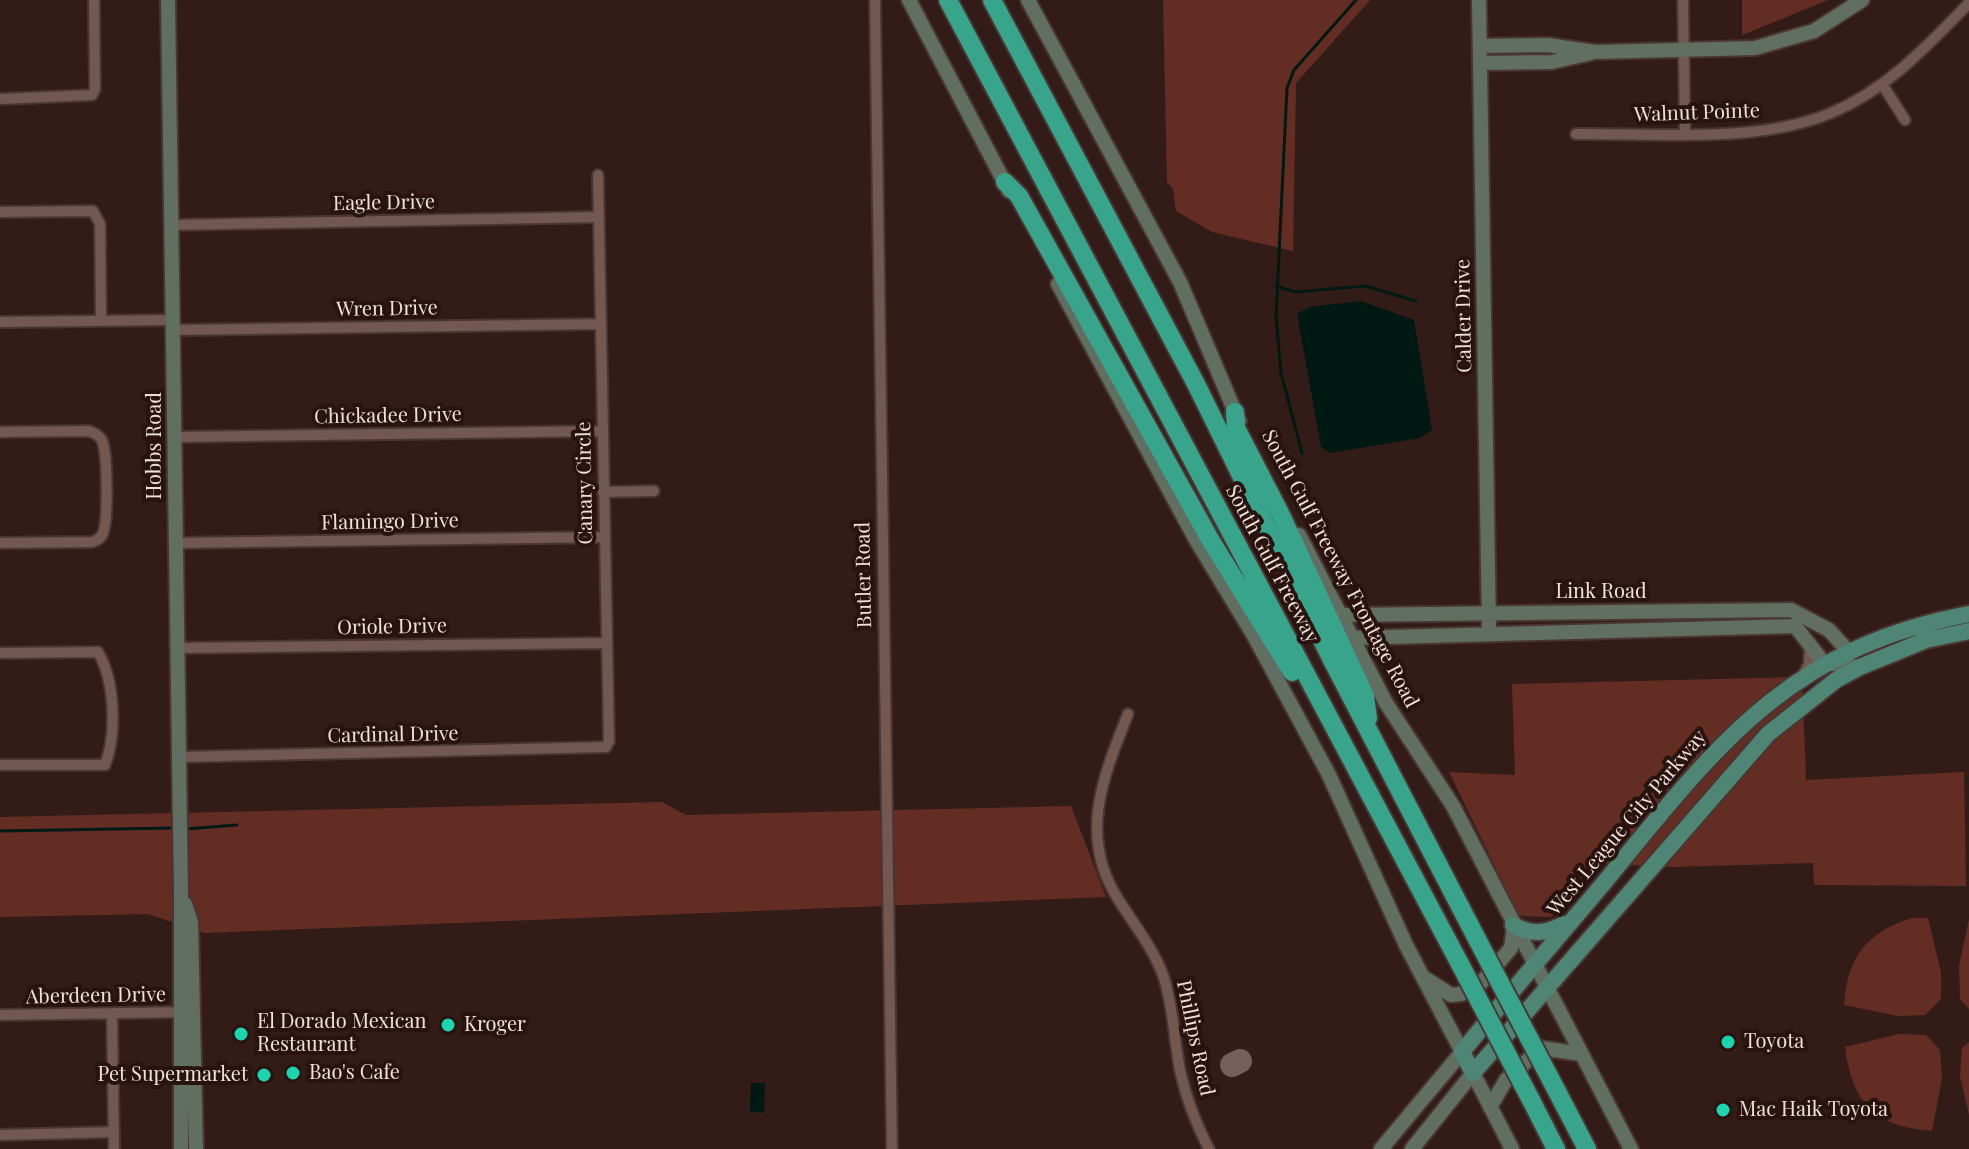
<!DOCTYPE html>
<html>
<head>
<meta charset="utf-8">
<style>
  body { margin:0 }
  canvas { display:block; background:#331c17 }
</style>
</head>
<body>
<canvas width="1969" height="1149"></canvas>
<script>
const g = document.querySelector('canvas').getContext('2d');
g.lineJoin = 'round';
function fill(path, color) { g.fillStyle = color; g.fill(path, 'evenodd'); }
function stroke(path, color, width, dash) { g.strokeStyle = color; g.lineWidth = width; g.lineCap = dash ? 'butt' : 'round'; g.setLineDash(dash || []); g.stroke(path); }
function label(font, color, halo, rows, align = 'center') {
  g.font = font + ' "Playfair Display",serif'; g.lineWidth = 8; g.setLineDash([]); g.textBaseline = 'middle'; g.strokeStyle = halo; g.fillStyle = color; for (const [text, x, y, turn = 0] of rows) {
    g.save(); g.translate(x, y); g.rotate((+turn || 0) * Math.PI / 180); g.textAlign = isNaN(turn) ? turn : align; if (halo) g.strokeText(text, 0, 0); g.fillText(text, 0, 0); g.restore();
  }
}
const green = new Path2D(`
  M1163 0H1370L1296 83 1293 251 1212 232 1176 211 1173 189 1167 182Z
  M1742 0H1828L1742 35Z
  M1802 677 1806 780 1964 772 1966 886 1814 885 1813 863 1671 867 1600 864 1551 917 1519 916 1449 772 1515 775 1512 684Z
  M662 802 686 815 1071 806 1106 897 205 933 148 914 0 917V817Z
  M1912 918H1928L1941 972V999L1925 1015 1898 1016 1844 1005C1848 957 1865 933 1912 918Z
  M1969 919V1009L1960 999 1959 966Z
  M1899 1034 1926 1035 1940 1050 1942 1078 1932 1131C1875 1127 1852 1103 1845 1047Z
  M1969 1042V1115L1960 1076 1962 1048Z`);
const water = new Path2D(`
  M1361 301 1414 320 1432 430 1420 438 1330 453 1321 447 1297 314 1309 307Z
  M751 1083H765L764 1113 750 1111Z`);
const stream = new Path2D(`
  M1276 286 1295 292 1366 286 1416 301
  M1302 453 1281 373 1276 316 1287 88 1294 70 1356 0
  M185 829 237 825
  M0 831 173 828`);
const taxiway = new Path2D(`
  M1232 1065 1240 1061`);
const street = new Path2D(`
  M875 0 892 1149
  M1683 0 1685 133
  M1882 84 1905 120
  M0 99 92 95 95 89 94 0
  M1576 134C1656 133 1757 144 1831 113 1887 90 1928 45 1969 3
  M0 212 93 211 100 224 101 320
  M171 225 598 217
  M0 322 173 320
  M175 330 600 324
  M0 432 89 431C96 434 101 436 103 443 107 457 109 524 102 535 100 539 97 540 92 542L0 543
  M175 437 602 431
  M603 492 654 491
  M176 543 605 537
  M178 648 607 643
  M0 653 98 652C115 681 117 734 105 765H0
  M1802 677 1809 664 1810 644
  M1128 714C1103 777 1078 836 1118 899 1135 926 1154 949 1164 978 1174 1010 1174 1043 1181 1075 1187 1100 1197 1126 1209 1149
  M179 757 606 747 609 741 598 175
  M0 1015 186 1012
  M112 1015 114 1149
  M0 1135 114 1132`);
const secondary = new Path2D(`
  M168 0 181 892V1149
  M909 0 1009 191
  M1028 0 1180 282 1239 421
  M1479 0 1489 631
  M1480 46 1548 45 1595 52 1755 48 1814 31 1862 0
  M1480 63 1552 62 1591 53
  M1058 284 1196 540 1254 636 1329 775 1406 945 1462 1052 1381 1149
  M1299 535 1386 703 1453 806 1631 1149
  M1341 615 1791 610 1829 630 1847 650
  M1352 638 1795 626 1824 663 1860 667
  M185 904 191 922 196 1149
  M1426 979 1451 995 1461 994 1481 983 1511 948 1514 927
  M1490 1107 1506 1080 1541 1048 1581 1054
  M1412 1149 1473 1073 1512 1149`);
const primary = new Path2D(`
  M1969 614C1786 648 1714 749 1603 884 1556 940 1508 995 1462 1052L1473 1073 1768 734 1836 680 1860 667 1926 640 1969 631
  M1513 925C1531 935 1546 934 1564 924`);
const highway = new Path2D(`
  M948 0 1460 964
  M992 0 1196 384 1333 662 1478 941
  M1005 182 1019 196 1211 541 1292 672
  M1235 412 1236 428 1281 515 1365 696 1368 718
  M1550 1078 1587 1149
  M1531 1100 1556 1149`);
const highwayBridge = new Path2D(`
  M1478 941 1550 1078
  M1460 964 1531 1100`);
const markers = [
  [448,1025,8,"#1bd5b1"],
  [241,1034,8,"#1bd5b1"],
  [1728,1042,8,"#1bd5b1"],
  [293,1073,8,"#1bd5b1"],
  [264,1075,8,"#1bd5b1"],
  [1723,1110,8,"#1bd5b1"]
];
const streetNames = [
  ["Walnut Pointe",1697,113,-2],
  ["Eagle Drive",384,203,-1],
  ["Wren Drive",387,309,-1],
  ["Calder Drive",1464,316,-91],
  ["Chickadee Drive",388,416,-1],
  ["Hobbs Road",155,446,-90],
  ["Canary Circle",585,483,-91],
  ["Flamingo Drive",390,522,-1],
  ["South Gulf Freeway",1272,564,62],
  ["South Gulf Freeway Frontage Road",1340,569,62],
  ["Butler Road",864,575,-91],
  ["Link Road",1601,592],
  ["Oriole Drive",392,627,-1],
  ["Cardinal Drive",393,735,-1],
  ["West League City Parkway",1627,823,-50],
  ["Aberdeen Drive",96,996,-1],
  ["Phillips Road",1195,1038,78]
];
const poiNames = [
  ["El Dorado Mexican",257,1022],
  ["Restaurant",257,1045],
  ["Kroger",464,1025],
  ["Toyota",1744,1042],
  ["Bao's Cafe",309,1073],
  ["Pet Supermarket",248,1075,"right"],
  ["Mac Haik Toyota",1739,1110]
];
fill(green, '#632d23');
fill(water, '#001913');
stroke(stream, '#001913', 3);
stroke(taxiway, '#745f5a', 24);
stroke(street, '#493633', 14);
stroke(secondary, '#493633', 18);
stroke(primary, '#493633', 20);
stroke(highway, '#493633', 22);
stroke(street, '#735751', 10);
stroke(secondary, '#616e62', 14);
stroke(primary, '#4f8574', 16);
stroke(highway, '#37a48b', 18);
stroke(highwayBridge, '#493633', 22, []);
stroke(highwayBridge, '#37a48b', 18);
for (const [x, y, r, color] of markers) { const dot = new Path2D(); dot.arc(x, y, r, 0, 2 * Math.PI); g.fillStyle = color; g.fill(dot); stroke(dot, '#29130e', 3); }
label('20px', '#f0e0dc', '#29130e', streetNames);
label('20px', '#f0e0dc', '#29130e', poiNames, 'left');
</script>
</body>
</html>
